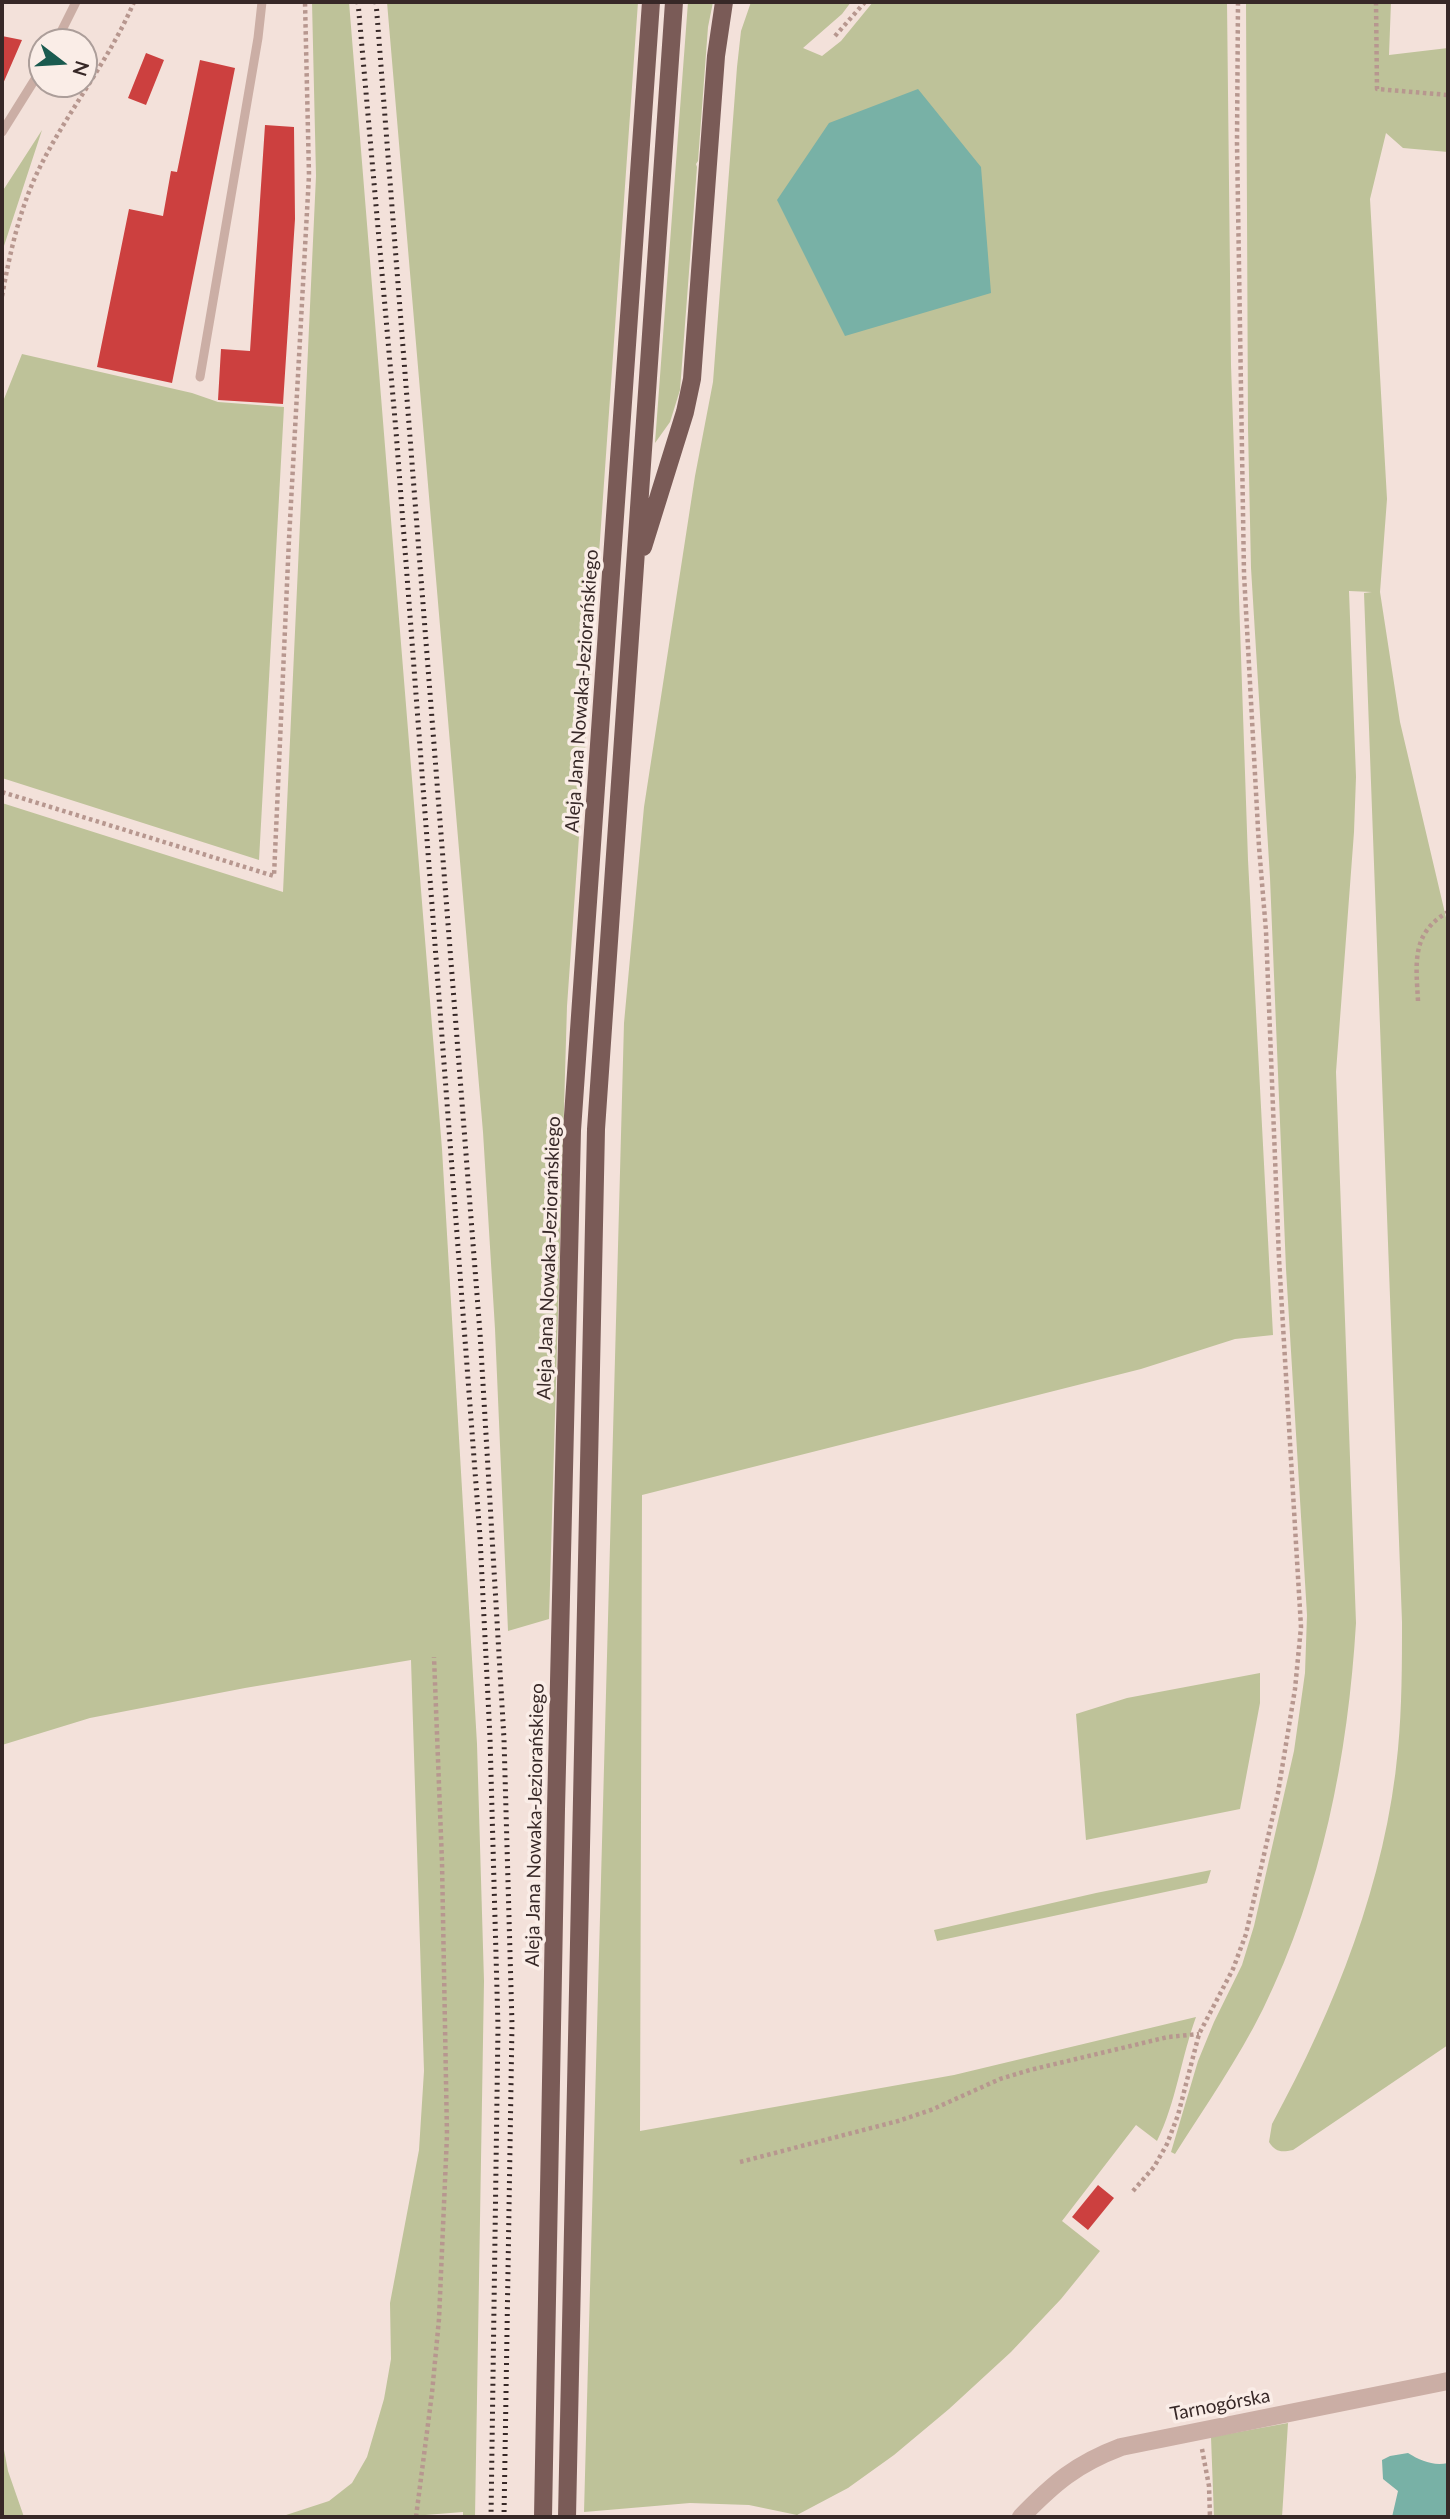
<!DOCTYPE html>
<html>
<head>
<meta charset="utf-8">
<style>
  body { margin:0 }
  #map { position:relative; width:1450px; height:2519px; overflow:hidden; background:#f3e1da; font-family:Lato,sans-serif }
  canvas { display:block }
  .frame { position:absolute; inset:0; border:4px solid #372827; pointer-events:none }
  .north { position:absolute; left:28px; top:28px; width:70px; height:70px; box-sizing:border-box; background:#faede7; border:2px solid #ac9e9a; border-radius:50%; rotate:107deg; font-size:19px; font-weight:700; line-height:28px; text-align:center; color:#372827 }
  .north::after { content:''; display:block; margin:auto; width:24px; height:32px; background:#1a5a4f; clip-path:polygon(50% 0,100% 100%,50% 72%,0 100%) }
</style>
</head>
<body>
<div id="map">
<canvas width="1450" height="2519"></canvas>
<div class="frame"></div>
<div class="north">N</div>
</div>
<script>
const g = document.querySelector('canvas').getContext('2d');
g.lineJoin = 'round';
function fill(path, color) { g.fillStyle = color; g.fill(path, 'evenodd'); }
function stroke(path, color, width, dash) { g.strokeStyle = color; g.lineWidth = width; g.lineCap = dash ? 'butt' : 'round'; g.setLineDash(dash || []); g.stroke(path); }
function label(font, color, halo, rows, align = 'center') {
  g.font = font + ' Lato,sans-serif'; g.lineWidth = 7; g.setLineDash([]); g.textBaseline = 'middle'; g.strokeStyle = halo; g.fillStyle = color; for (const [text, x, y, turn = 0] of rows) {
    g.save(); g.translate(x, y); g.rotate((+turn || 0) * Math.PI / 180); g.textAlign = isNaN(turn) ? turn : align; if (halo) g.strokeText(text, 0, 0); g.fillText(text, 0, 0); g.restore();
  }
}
const green = new Path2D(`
  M312 2H349L442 1149 477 1744 484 1981 475 2517H463V2512L400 2517H280L329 2501 352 2483 367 2457 384 2399 391 2359 390 2303 419 2150 424 2071 411 1660 245 1688 90 1718 2 1745V803L283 892 316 176Z
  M387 2H638L567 1006 549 1619 508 1631 495 1329 483 1132Z
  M688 2H713L708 27 698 161 696 164 697 167 680 390 670 422 655 443Z
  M751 2H851L842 14 803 48 822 56 841 41 873 2H1227L1231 365 1248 860 1273 1335 1235 1339 1141 1369 642 1495 640 2131 954 2075 1196 2017C1181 2058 1176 2103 1157 2141L1136 2125 1062 2221 1100 2251 1061 2299 1011 2352 949 2409 894 2455 848 2488 797 2515 749 2505 690 2503 584 2512 624 1023 644 807 695 476 713 382 737 67 741 31Z
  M1246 2H1391L1389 55 1448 48V152L1403 148 1386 133 1370 199 1387 499 1380 592 1400 722 1448 926V2045L1293 2150C1282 2152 1276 2153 1269 2142L1272 2124C1335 2008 1386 1881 1398 1749 1402 1707 1402 1664 1402 1622L1364 593 1372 592 1349 591 1356 777 1354 832 1336 1072 1356 1623C1348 1756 1322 1889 1263 2009 1238 2059 1205 2107 1175 2154L1171 2152 1198 2061 1214 2022 1242 1965 1254 1926 1294 1751 1305 1673 1307 1615 1286 1269 1270 878 1251 568 1248 428Z
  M42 130 2 252V192Z
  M22 354 192 393 218 402 284 407 259 860 2 778V404Z
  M1260 1673V1703L1240 1809 1086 1840 1076 1714 1127 1698Z
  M1211 1870 1207 1883 937 1941 934 1930 1096 1893Z
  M1288 2423 1282 2517H1214L1211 2437Z
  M2 2439 8 2471 24 2517H2Z`);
const water = new Path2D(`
  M918 89 981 167 991 293 845 336 777 200 829 123Z
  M1408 2453C1421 2461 1433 2466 1448 2463V2517H1392L1398 2491 1383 2479 1382 2460 1390 2456Z`);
const building = new Path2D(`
  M2 36 22 40 2 86Z
  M146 53 164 60 146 105 128 98Z
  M200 60 235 68 172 383 97 367 129 209 163 216 171 171 177 172Z
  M265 125 294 127 295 219 283 404 218 400 221 349 250 351Z
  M1098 2185 1114 2198 1088 2230 1072 2217Z`);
const path = new Path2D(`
  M1376 2 1377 89 1448 95
  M835 36 865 2
  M2 296C10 253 19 211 38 171 66 113 109 61 134 2
  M2 792 274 876 289 539 309 175 305 2
  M1418 1001C1416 963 1411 933 1448 912
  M740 2162 898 2121 931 2110 1000 2079 1030 2070 1168 2037 1199 2034
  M1133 2191 1154 2167 1167 2144 1178 2115 1199 2034 1233 1969 1246 1934 1278 1793 1295 1689 1301 1627 1279 1259 1266 931 1259 847 1244 574 1237 143 1238 2
  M1202 2449 1209 2486 1210 2517
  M416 2517 432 2393 439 2319 447 2135 442 1862 434 1657`);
const service = new Path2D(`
  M56 42 76 2
  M2 132 42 68
  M200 377 258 38 262 2`);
const minor = new Path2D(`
  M1021 2517C1054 2483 1076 2464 1121 2447L1448 2381`);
const primary = new Path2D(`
  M643 547 685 412 692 379 716 56 724 2
  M543 2517 556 1809 572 1130 651 2
  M567 2517 596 1129 674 2`);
const rail = new Path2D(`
  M358 2 396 431 480 1537 490 1738 498 2027 491 2517
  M376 2 480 1333 504 1739 512 2024 504 2517`);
const streetNames = [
  ["Aleja Jana Nowaka-Jeziorańskiego",582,691,-86],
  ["Aleja Jana Nowaka-Jeziorańskiego",549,1258,-88],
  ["Aleja Jana Nowaka-Jeziorańskiego",535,1825,-89],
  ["Tarnogórska",1220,2405,-11]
];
fill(green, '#bec299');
fill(water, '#78b1a6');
fill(building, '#cc403f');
stroke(path, '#b7978f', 4.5, [3.5, 3.5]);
stroke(service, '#cbaea5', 9);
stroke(minor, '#cbaea5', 18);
stroke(primary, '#7a5b57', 18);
stroke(rail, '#372827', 5, [2, 5]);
label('19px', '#372827', '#faede7', streetNames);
</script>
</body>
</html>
